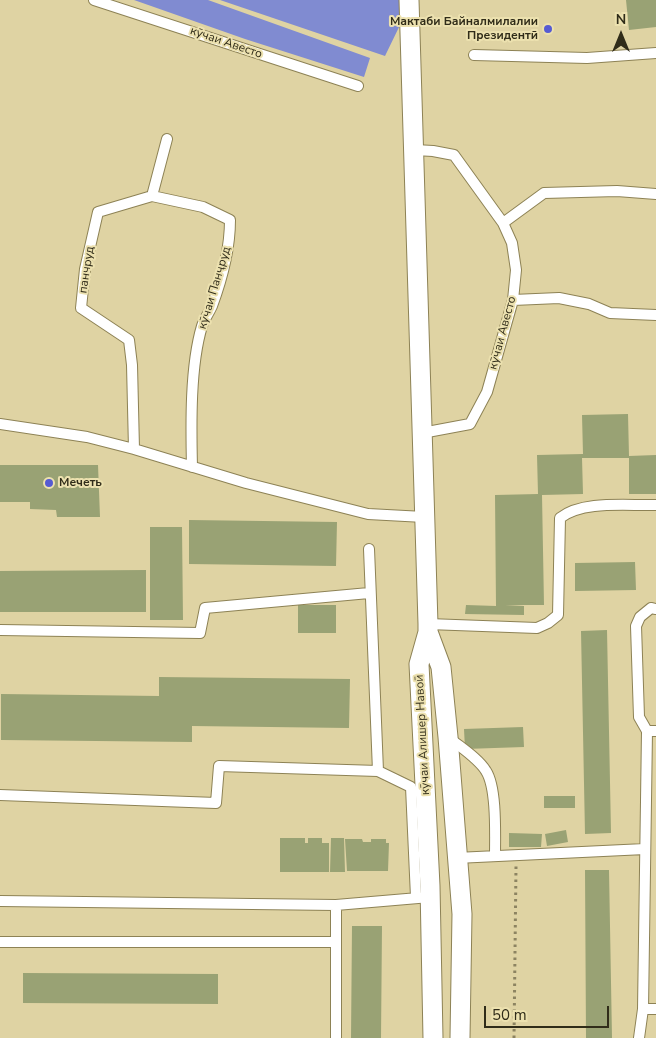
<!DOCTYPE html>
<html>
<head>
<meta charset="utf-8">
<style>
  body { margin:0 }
  #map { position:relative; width:656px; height:1038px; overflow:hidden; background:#dfd3a3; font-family:"Nunito Sans",sans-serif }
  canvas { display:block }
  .north { position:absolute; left:596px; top:10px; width:50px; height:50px; -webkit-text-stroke:4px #ece1af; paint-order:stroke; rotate:0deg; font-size:14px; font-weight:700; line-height:20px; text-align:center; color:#302c19 }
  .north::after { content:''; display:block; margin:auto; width:18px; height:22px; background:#302c19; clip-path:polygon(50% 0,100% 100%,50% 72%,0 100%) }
  .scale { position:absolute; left:484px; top:1006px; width:125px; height:22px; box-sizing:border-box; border:2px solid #302c19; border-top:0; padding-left:6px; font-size:15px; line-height:18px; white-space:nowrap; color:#302c19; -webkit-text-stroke:4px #ece1af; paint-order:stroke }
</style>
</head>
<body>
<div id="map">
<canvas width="656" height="1038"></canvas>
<div class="north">N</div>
<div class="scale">50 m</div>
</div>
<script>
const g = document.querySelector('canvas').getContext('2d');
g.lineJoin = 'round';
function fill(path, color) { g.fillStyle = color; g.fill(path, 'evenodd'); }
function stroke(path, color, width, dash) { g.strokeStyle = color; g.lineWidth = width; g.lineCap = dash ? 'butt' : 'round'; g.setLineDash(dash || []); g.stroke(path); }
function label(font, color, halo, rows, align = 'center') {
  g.font = font + ' "Nunito Sans",sans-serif'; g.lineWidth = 4; g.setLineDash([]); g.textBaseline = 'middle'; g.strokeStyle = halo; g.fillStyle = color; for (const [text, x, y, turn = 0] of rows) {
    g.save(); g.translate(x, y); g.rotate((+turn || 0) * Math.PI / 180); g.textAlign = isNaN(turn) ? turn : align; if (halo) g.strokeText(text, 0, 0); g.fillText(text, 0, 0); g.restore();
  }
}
const forest = new Path2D(`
  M134 0H208L370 58 364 77 245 39Z
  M220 0H401V23L385 56Z`);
const building = new Path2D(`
  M626 0H656V27L629 30Z
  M628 414 629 456 656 455V494H629V458H582L583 494 542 495 544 605H505L524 606V615L465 614 466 605 496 606 495 495 538 494 537 455 583 454 582 415Z
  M0 465H98L100 517H57L56 510 30 509V502H0Z
  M189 520 337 522 336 566 189 564Z
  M150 527H182L183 620H150Z
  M635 562 636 590 575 591V563Z
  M146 570V612H0V571Z
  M298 605H336V633H298Z
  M607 630 611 833 585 834 581 631Z
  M159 677 350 679 349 728 192 726V742L1 740V694L159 696Z
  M523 727 524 747 465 749 464 729Z
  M544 796H575V808H544Z
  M566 830 568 842 547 846 545 834Z
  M509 833 542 834 541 847H509Z
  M280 838H305V843H308V838H322V843H329V872H280Z
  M331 838H344L345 872H330Z
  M345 839H362L363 842H371V839H386V843H389L388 871H347Z
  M585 870H609L612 1038H586Z
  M352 926H382L381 1038H351Z
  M23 973 218 974V1004L23 1003Z`);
const path = new Path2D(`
  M514 1038 516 866`);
const service = new Path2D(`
  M94 0 358 86
  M474 55 587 58 656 53
  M415 150 433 151 454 155 503 223 512 243 516 270 513 300 487 392 470 424 422 433
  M152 196 203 207 230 220C230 249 222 279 212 306 209 313 204 319 202 326 190 366 191 425 192 467
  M503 223 544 193 617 191 656 194
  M513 300 559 298 589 304 610 313 656 315
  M0 424 87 437 134 449 246 483 368 514 424 517
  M134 449 132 365 129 340 81 308 85 269 98 212 152 196 167 139
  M369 549 378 771 411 787 416 897
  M428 624 537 628 548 623 558 615 560 518C583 500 627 506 656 505
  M0 630 200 633 205 608 369 593
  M647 731 639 717 636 626 640 617 651 608 656 609
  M448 737C460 747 478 758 486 771 497 788 495 835 495 856
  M0 795 216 803 219 766 378 771
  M456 858 645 849
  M0 901 336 905 430 897
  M336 905V1038
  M0 942H336
  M643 1009H656
  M639 1038 643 1009 647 731H656`);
const minor = new Path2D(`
  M409 0 428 624V632L441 667 448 737 462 914 460 1038
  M428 632 419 664 430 886 433 1038`);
const markers = [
  [548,29,5,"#565bd2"],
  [49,483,5,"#565bd2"]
];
const poiNames = [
  ["Мактаби Байналмилалии",538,22],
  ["Президентӣ",538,36],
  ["Мечеть",59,483,"left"]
];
const streetNames = [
  ["кӯчаи Авесто",226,43,19],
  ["панчруд",87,270,-81],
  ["кӯчаи Панҷруд",215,288,-73],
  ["кӯчаи Авесто",503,333,-75],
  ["кӯчаи Алишер Навоӣ",423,735,-93]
];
fill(forest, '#808bd1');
fill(building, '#99a274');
stroke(service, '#8d8255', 12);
stroke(minor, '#8d8255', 21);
stroke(path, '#8c8361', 3, [2.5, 4]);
stroke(service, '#fff', 10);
stroke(minor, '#fff', 19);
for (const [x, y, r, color] of markers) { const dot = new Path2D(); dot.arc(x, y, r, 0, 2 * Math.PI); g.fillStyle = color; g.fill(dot); stroke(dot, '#ece1af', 2); }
label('bold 12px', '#302c19', '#ece1af', poiNames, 'right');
label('12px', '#302c19', '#ece1af', streetNames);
</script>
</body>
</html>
